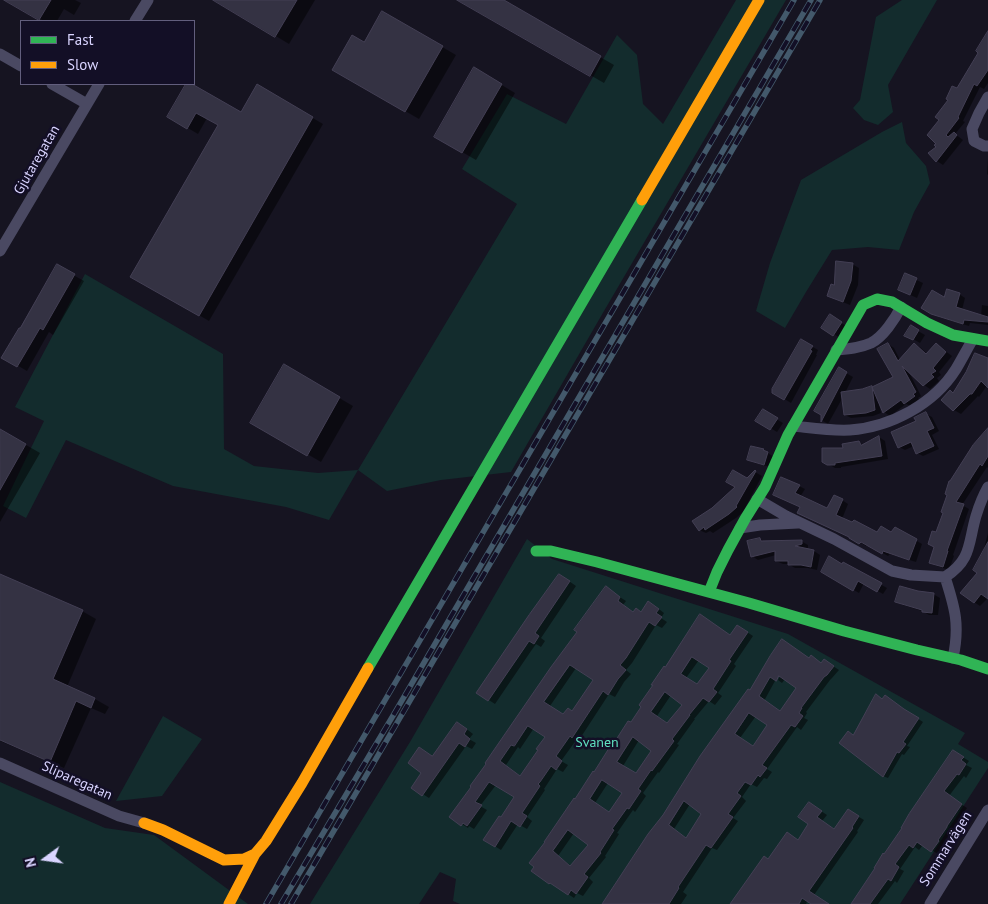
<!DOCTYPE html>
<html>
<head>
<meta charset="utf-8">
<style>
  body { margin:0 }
  #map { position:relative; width:988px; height:904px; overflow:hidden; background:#161421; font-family:"PT Sans",sans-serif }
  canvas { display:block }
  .legend { position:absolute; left:20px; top:20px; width:175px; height:65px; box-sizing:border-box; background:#130f26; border:1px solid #625e7d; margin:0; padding:6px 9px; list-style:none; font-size:15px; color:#d9d4ff }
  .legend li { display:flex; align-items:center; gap:10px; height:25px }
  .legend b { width:25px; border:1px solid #625e7d }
  .north { position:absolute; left:20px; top:834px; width:50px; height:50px; -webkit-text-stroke:4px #130f26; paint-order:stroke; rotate:256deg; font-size:14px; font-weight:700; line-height:20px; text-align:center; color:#d9d4ff }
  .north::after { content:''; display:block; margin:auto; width:18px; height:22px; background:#d9d4ff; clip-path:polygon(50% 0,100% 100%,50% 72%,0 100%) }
</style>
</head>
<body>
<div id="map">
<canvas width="988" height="904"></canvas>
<ul class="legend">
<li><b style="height:6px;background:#30b455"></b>Fast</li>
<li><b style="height:6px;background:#ff9f0a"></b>Slow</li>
</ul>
<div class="north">N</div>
</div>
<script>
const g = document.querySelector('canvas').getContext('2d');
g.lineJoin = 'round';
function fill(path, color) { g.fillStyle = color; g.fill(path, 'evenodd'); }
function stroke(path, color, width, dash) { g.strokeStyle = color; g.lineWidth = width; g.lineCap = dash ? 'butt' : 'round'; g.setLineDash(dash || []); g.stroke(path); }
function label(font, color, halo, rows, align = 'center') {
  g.font = font + ' "PT Sans",sans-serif'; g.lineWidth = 5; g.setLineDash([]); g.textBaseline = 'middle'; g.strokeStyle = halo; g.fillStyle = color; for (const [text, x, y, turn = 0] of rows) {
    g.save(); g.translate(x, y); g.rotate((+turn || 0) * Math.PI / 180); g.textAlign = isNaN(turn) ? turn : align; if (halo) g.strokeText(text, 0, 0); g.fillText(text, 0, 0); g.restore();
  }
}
const green = new Path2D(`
  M736 0H786L604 311 511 472 441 480 387 491 358 470 329 520 286 507 173 486 66 440 26 518 3 506 44 421 15 407 85 274 223 354 224 449 254 466 318 473 358 470 517 204 462 169 507 94 566 124 617 35 637 55 643 104 663 124Z
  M902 0H937L888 85 893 112 878 125 864 120 853 108 860 100 876 17Z
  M902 122 906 143 926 166 930 183 914 212 899 250 868 247 832 250 806 292 785 328 756 311 770 263 801 180 882 132Z
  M527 539 552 559 788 634 965 733 958 744 988 762V768L900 904H460L453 901 456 879 440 872 419 904H310L410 742Z
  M163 716 202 739 162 796 116 801Z
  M0 782 105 828 154 835 248 904H0Z`);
const shadow = new Path2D(`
  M7 0H75L81 3 74 15 64 9 57 21H44Z
  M223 0H315L289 44 221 3Z
  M460 0H501L614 65 604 83Z
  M382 12 456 55 419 119 334 70 364 44Z
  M988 42V83L984 89 980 87 963 121 965 122 955 134 963 140 943 165 937 161 930 153 938 147 941 120 957 90Z
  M475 69 515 93 476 160 436 137Z
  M188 84 241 114 258 86 323 124 209 321 132 276 219 125 207 118 198 134 169 117Z
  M988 159V175L987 174Z
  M852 264 859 268 858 285 850 305 828 296Z
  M57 266 84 281 53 335 49 332 27 371 3 357 20 330Z
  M906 275 923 283 917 298 906 293Z
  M959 294 965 298 962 310 981 316 982 305 988 306V325L970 323 969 326 939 317 923 307 944 298Z
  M830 316 848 327 840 338 823 327Z
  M911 327 925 335 920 343 906 335Z
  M801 340 818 350 816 355H817L791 403 773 392Z
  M888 344 894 348 900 360 915 344 921 348 928 355 936 344 952 356 939 372 941 375 937 378 939 381 930 389 924 385 908 370 921 396 918 398 920 400 911 406 906 404 890 416 884 412 879 403 881 413 873 416 851 418 845 415 843 397 828 424 823 421 822 414 839 369 853 377 845 393 871 388H873L895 378Z
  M284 366 353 406 321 462 252 422Z
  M988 376V384L979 397 978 396 961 414 954 410 943 400Z
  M763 411 783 423 777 432 757 420Z
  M926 414 932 417 939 431 932 435 939 449 923 456 917 453 914 446 905 450 899 447 917 422Z
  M0 430 40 453 0 522Z
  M988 430V468L987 467 962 505 969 509 953 555 954 556 949 570 937 566 931 563 937 534Z
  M879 437 885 441 888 459 841 467V468H835L823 461 858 442 864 445Z
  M763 450 774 457 771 467 755 463 749 459Z
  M755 472 762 476 743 512 736 518 713 533 710 531 706 533 699 530 713 509Z
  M799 486 805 489 800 497 828 510 842 500 848 504 842 519 878 534H892L895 528 922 544 916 562 890 554 888 556 867 544 866 546 801 507 781 498Z
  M988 533V598L980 606 974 602 982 556Z
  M760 539 765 542 801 541 808 545V548L803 549 814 551 820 555 817 570 808 568H795L788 564H783L776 561V555L758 560 752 556Z
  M844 564 887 588 883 594 864 583 859 593 822 572 843 565Z
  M566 579 576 586 541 638 545 641 541 647 536 644 531 651 495 704 478 693Z
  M0 580 82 611 96 619 67 687 95 699 109 707 105 714 91 708 64 768 0 741Z
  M612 592 626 601 623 605 634 613H642L655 606 664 613 661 618 667 622 662 628 656 625 632 663 626 670 631 674 624 682 615 697 609 694 579 740 577 739 561 761 568 765 563 772 557 769 546 786 544 789 545 790 527 817 532 821 527 829 518 824 501 850 485 840 516 797 496 785 480 806 487 810 474 829 469 826 468 828 451 817ZM576 668 595 680 573 712 563 715 550 706ZM534 728 547 737 521 777 506 765 518 747 520 749Z
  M933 594 940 598 938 615H929L922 611 903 605 896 601Z
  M744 630 753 636 734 664 736 666 718 693 722 696 715 705 709 701 694 719H695L677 744 679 745 659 773 658 772 643 793 646 796 635 812 633 810 617 833 619 834 605 856 606 857 589 878 593 882 583 896 577 893 574 898 556 886 550 883 533 870 575 800 631 724 664 668ZM699 660 711 668 697 686 686 678ZM671 695 684 705 668 724 657 716ZM639 740 653 750 636 775 623 766ZM608 783 624 793 610 813 595 803ZM574 833 589 845 571 866 558 856Z
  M771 657 810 659 812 657 822 664H830L839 670 832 678 830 680 806 712 807 713 804 718 808 720 801 730 797 727 767 769 772 772 767 779 764 778 757 787 751 784 742 797 746 801 733 818 738 821 717 850 712 848 683 892 687 895 681 904H602L614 888 751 692ZM781 670 783 671 778 680 782 683 785 679 798 687 781 712 764 701ZM756 716 769 725 754 747 740 738ZM690 804 702 814 687 839 674 829Z
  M883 700 909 713 923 722 907 746 910 747 904 755 902 754 888 778 883 776 854 736Z
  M464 727 473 734 469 739 476 743 472 749 466 746 429 798 413 788 433 757Z
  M953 751 969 761 966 765 972 768 966 778 964 776 949 796 967 808 952 831H953L938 854 923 845 919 850 915 847 900 869 904 871 897 883 895 881 878 904H852Z
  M815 807 827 815 822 821 835 830 854 814 864 820 857 831 858 832 814 895 827 904H813L808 900 806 904H731L769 860 799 841 810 823Z`);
const building = new Path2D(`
  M4 0H51L39 20Z
  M213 0H297L275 37Z
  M457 0H504L601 56 590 76Z
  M382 11 443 46 405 112 332 70 352 35 364 42Z
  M988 31V70L977 86 974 84 958 117 959 118 946 135 948 137 954 132 957 135 936 162 928 153 936 147 934 145 936 144 927 135 939 120 935 117 948 100 946 99 952 86 957 88 978 53 976 51Z
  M474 67 502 84 462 153 434 137Z
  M186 84H192L241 112 257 84 313 117 199 316 130 277 218 125 196 113 187 129 167 117Z
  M836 261 853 263 851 281 843 302 827 296 831 284 834 285Z
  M57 264 75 274 43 330 40 328 17 367 1 358 19 328H20Z
  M905 273 917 278 910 295 898 290Z
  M947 289 960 293 956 307 988 317V322L964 320 963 324 931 314 921 308 932 290 944 297Z
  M830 314 842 322 833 336 821 328Z
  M911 325 919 330 913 340 904 336Z
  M801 339 813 346 810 350 812 351 784 400 772 393V389Z
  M888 343 898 361 914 343 926 354 936 343 946 352 933 368 936 371 931 374 934 377 923 386 902 366 916 392 913 394 915 396 904 404 901 400 883 413 872 387 893 377 877 349Z
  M975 353 988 358V388L981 381 972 394H970L953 411 941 400 950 390 953 393 966 372Z
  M284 364 340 397 307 456 250 423Z
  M839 367 847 372 821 422V415L814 411Z
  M872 386 875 410 866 413 844 415 841 392 862 389Z
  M763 409 778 418 770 430 755 421Z
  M926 412 934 428 927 431 934 446 916 454 911 442 898 448 891 432 916 421 914 418Z
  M988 428V456L982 466 980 464 956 502 964 504 947 551H948L943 567 929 563 934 547 928 544 932 531 936 532 943 513 941 512 947 495 945 494 949 481H950L973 445Z
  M0 429 26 444 0 490Z
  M879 436 882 456 835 463V465H827L822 462V448H843L842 444 859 441 861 445Z
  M751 446 764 449 763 450 768 452 764 465 747 460Z
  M733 470 747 478 755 470 756 471 736 506 737 507 729 514 705 530 704 527 699 531 692 521 712 508 735 487 726 482Z
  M781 477 800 485 795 493 827 508 834 495 843 499 836 515 852 522 854 520 877 532 881 526 891 532 895 527 917 539 909 560 883 551 882 554 861 542 859 544 849 538V537L797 513 800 507 773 495Z
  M760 538 761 541 802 540V544L795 546 814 550 811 567 801 565H788V561H775V551L751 557 747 541Z
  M988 542V599L981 594 974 603 960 593 977 573 973 570Z
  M829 556 842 564 843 562 882 583 877 592 858 581 853 591 821 572Z
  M0 574 83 610 53 679 95 698 91 708 76 701 50 762 0 740Z
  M559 574 570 581 535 633 539 636 534 644 529 641 525 647 488 701 476 693 529 615Z
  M606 586 620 597 618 601 633 612 636 608 641 612 648 601 659 609 656 613 662 617 655 626 649 622 647 625 626 658 620 665 626 670 618 679 608 695 603 691 572 738 570 736 556 756 562 761 556 770 551 766 540 782 538 784 540 786 522 813 527 816 520 827 511 821 495 847 483 840 499 816 501 817 514 797 489 782 475 802 482 805 467 826 463 823 461 826 449 817 471 787 470 786 486 764 485 763 551 667 577 632 574 630ZM570 665 593 680 572 711 568 708 563 714 544 702ZM528 726 545 737 536 749 538 750 520 776 500 761 511 745 514 746Z
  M900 586 918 591 934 593 932 613 922 612V610L895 602Z
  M700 614 730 635 737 625 748 632 729 660 731 661 713 689 717 692 709 702 703 698 689 715H690L672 739 674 741 652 771 651 770 638 789 641 791 629 809 627 808 612 829 614 830 600 852 601 853 584 874 588 877 576 894 571 890 568 895 550 883 549 884 531 871 534 867 529 863 545 842H544L574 798 575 799 593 771 594 772 611 745 612 746 628 721 631 722 641 707 639 705 653 685H651L664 666 665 667ZM692 657 709 668 697 684 681 674ZM665 692 682 705 667 723 651 712ZM633 737 651 751 636 773 617 762ZM602 780 622 793 609 812 590 799ZM568 830 588 845 570 866 553 851Z
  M782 639 809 658 811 655 821 663 824 659 834 666 827 675 824 677 801 708H802L799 713 803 716 795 727 791 725 762 765 767 768 760 777 758 775 751 785 745 782 737 793 741 796 728 814 733 817 711 848 706 845 678 887 679 888 669 904H602L648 834 663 815 700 756 748 689 750 690 770 656ZM779 676 796 688 780 711 759 696 770 677 776 681ZM749 713 767 725 753 746 735 734ZM684 801 701 814 686 838 669 825Z
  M876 694 882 699 885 695 904 709 919 718 903 742 906 744 899 753 897 752 883 777 839 743 848 731 853 735Z
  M457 722 467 729 464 734 470 739 465 747 459 743 422 796 411 788 421 773 408 763 419 747 432 756Z
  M953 750 964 757 961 760 966 764 959 775 957 774 944 791 962 804 947 826V827L938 840 939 841 931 852 917 842 913 848 909 845 895 864 899 867 891 881 888 879 870 904H851L875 868H874L883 853 884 854 902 828H901L909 814Z
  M809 802 822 811 817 817 834 829 848 809 859 816 852 827 853 828 809 891 829 904H811L802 898 799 904H730L764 856 768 859 787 832 798 840 808 824 798 817Z`);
const street = new Path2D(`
  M135 21 148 0
  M0 54 21 66
  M52 84 87 104
  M988 97 979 113 972 129 974 141 984 146H988
  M0 251 99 84
  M836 350C848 349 860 348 871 343 883 337 895 319 901 307
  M793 426C812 428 831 431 850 430 891 427 934 404 956 369 962 359 967 349 973 339
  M757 499 786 516 834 539 892 571 911 575 945 577
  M740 528 760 525 798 523
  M953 658C960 625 955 608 945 577 972 560 968 543 976 516 979 506 983 496 988 487
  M0 763 119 816 144 823
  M930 904 988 810`);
const fast = new Path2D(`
  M536 551H551L597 562 749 603 844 631 917 650 961 660 988 669
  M709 592 717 572 728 550 745 519 765 487 788 435 863 305 877 299 892 302 927 323 953 335 988 341
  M368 668 642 200`);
const slow = new Path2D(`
  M642 200 759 0
  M144 823 163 830 224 860 244 859 255 854 266 841 302 783 368 668
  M229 904 255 854`);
const rail = new Path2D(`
  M266 904 794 0
  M281 904 394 714 811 0
  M291 904 820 0`);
const streetNames = [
  ["Gjutaregatan",37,160,-60],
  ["Sliparegatan",77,781,24],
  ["Sommarvägen",946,849,-58]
];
const parkNames = [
  ["Svanen",597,743]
];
fill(green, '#132c2d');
fill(shadow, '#0007');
fill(building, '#343243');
stroke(building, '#433f54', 1);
stroke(street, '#4a4962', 11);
stroke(fast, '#30b455', 11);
stroke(slow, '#ff9f0a', 11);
stroke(rail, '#43596b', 5.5);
stroke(rail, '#130f26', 4, [11]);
label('14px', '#d9d4ff', '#130f26', streetNames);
label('14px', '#5fe0c0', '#130f26', parkNames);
</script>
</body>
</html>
